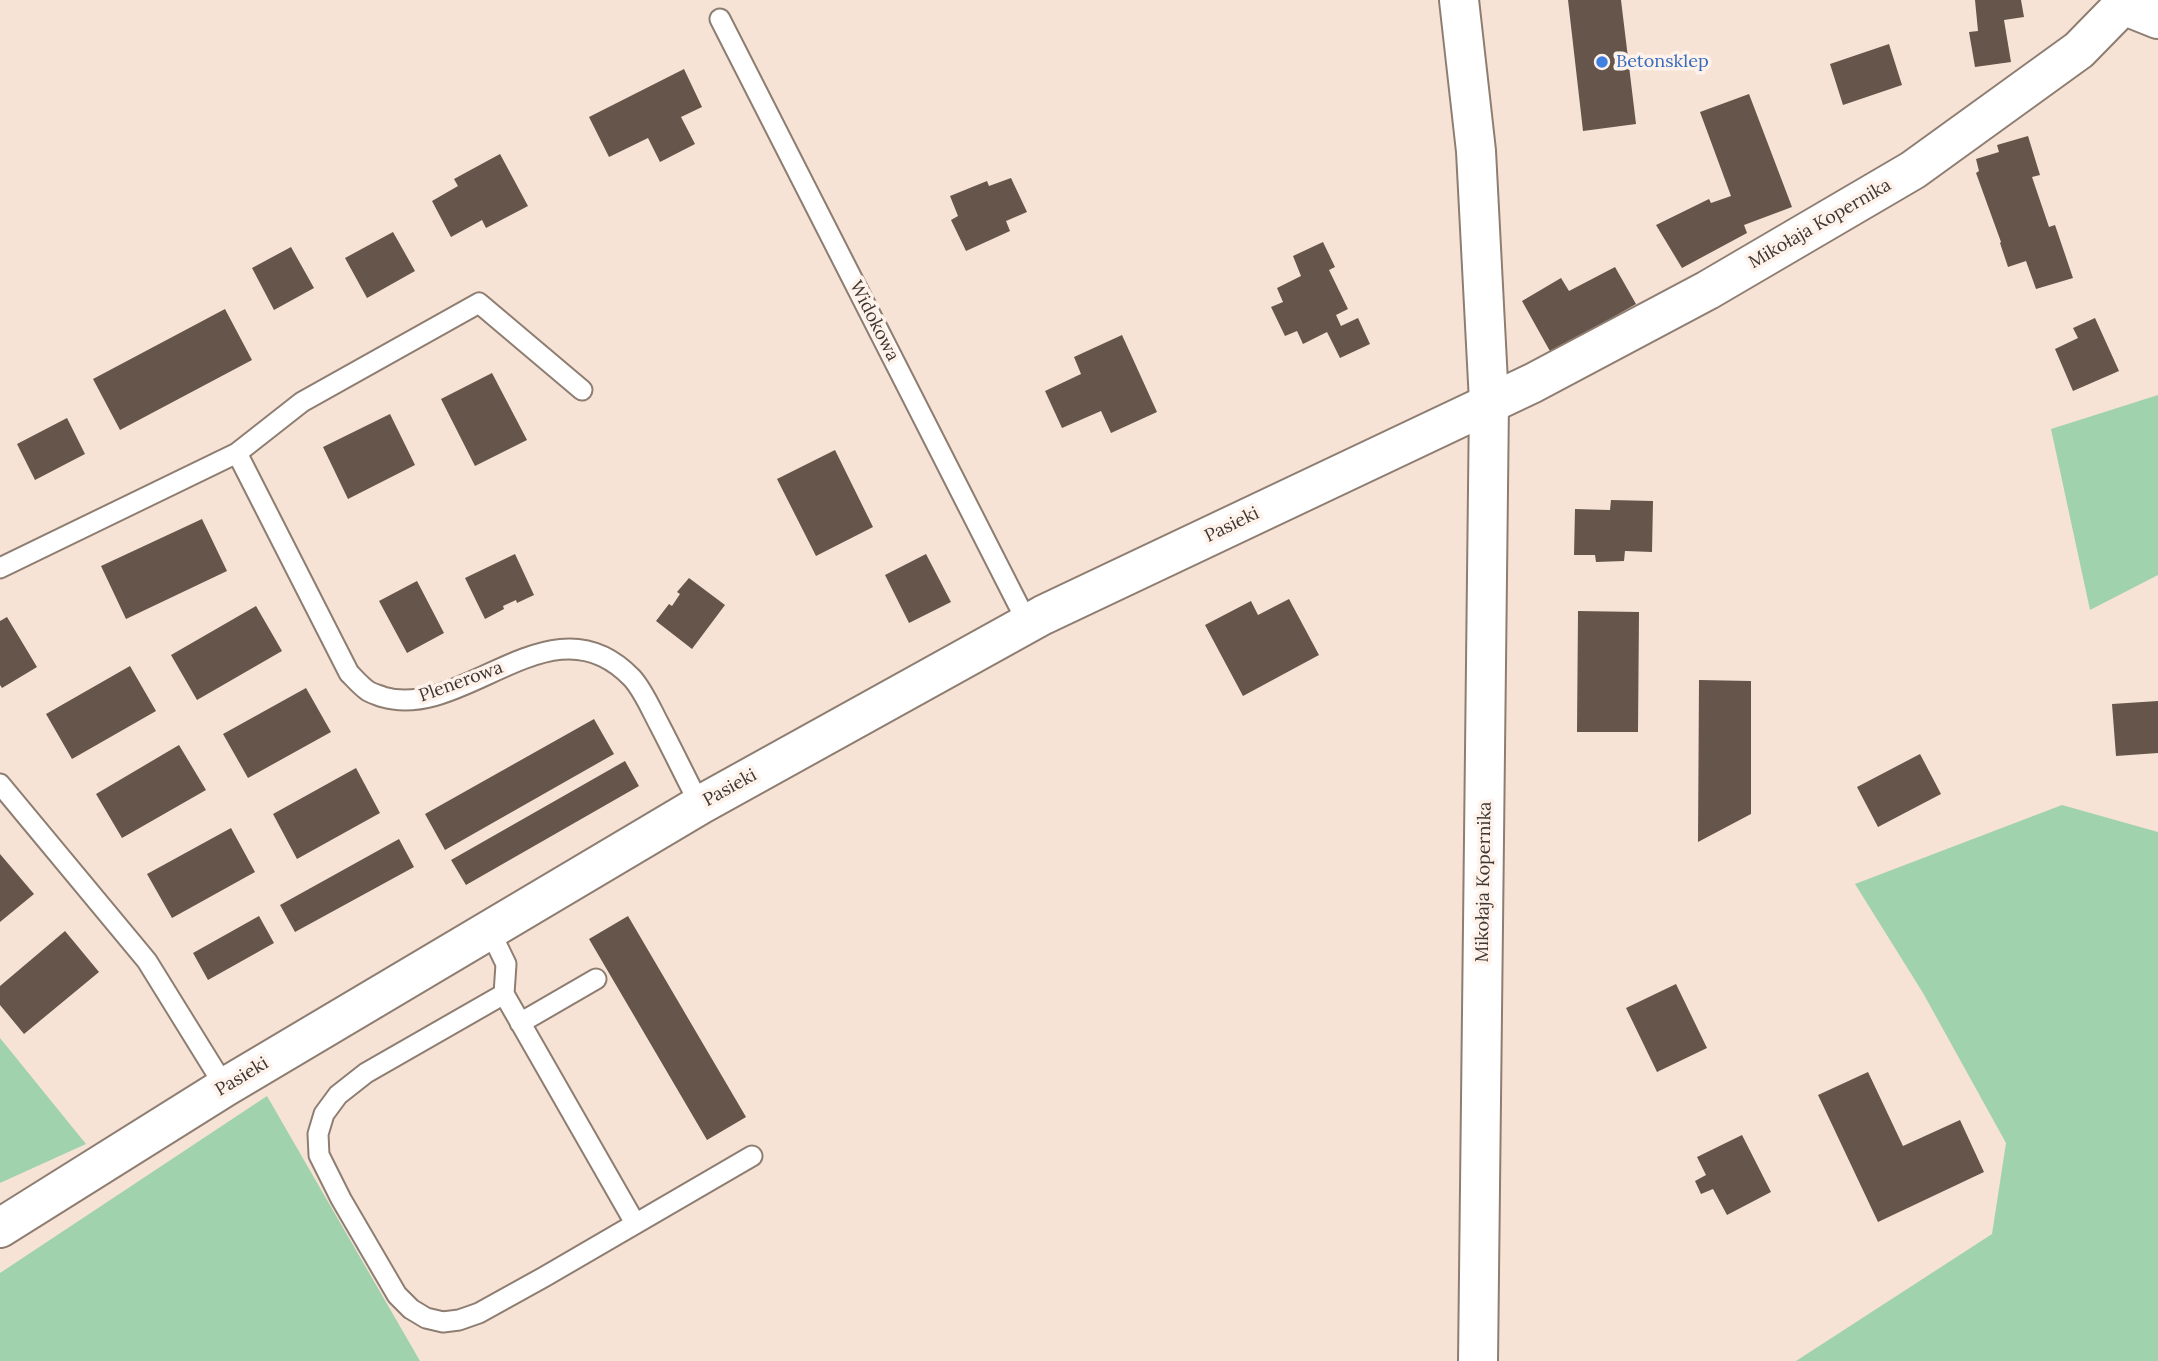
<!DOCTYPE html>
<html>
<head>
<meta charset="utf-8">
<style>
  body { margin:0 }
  canvas { display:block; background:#f6e3d6 }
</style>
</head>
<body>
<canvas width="2158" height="1361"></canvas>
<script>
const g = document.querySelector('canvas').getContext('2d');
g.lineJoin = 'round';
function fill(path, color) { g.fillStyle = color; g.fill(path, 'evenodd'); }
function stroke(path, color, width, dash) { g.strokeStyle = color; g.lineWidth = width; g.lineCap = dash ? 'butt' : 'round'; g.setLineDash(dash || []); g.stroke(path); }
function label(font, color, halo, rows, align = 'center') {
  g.font = font + ' Lora,serif'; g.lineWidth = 7; g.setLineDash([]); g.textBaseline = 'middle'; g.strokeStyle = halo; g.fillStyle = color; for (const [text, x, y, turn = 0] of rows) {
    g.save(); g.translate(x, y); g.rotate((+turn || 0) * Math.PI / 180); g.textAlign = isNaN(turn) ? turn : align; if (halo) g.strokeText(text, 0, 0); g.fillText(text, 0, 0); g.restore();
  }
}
const green = new Path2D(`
  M2158 395V575L2090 610 2051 429Z
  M2062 805 2158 832V1361H1796L1992 1234 2006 1143 1923 993 1855 884Z
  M0 1038 86 1144 0 1183Z
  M267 1096 420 1361H0V1273Z`);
const building = new Path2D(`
  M1568 0H1621L1636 124 1583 131Z
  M1975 0H2021L2024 17 2004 20 2011 62 1975 67 1969 32 1978 31Z
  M1889 44 1902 85 1843 105 1830 64Z
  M684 69 702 107 681 117 695 144 660 162 648 138 609 157 589 117Z
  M1749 94 1792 207 1744 225 1747 233 1682 268 1656 225 1709 199 1711 203 1731 196 1700 112Z
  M2028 136 2040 175 2032 177 2049 227 2055 225 2073 278 2036 289 2026 261 2008 267 2000 243 2001 242 1976 173 1979 171 1976 159 1999 152 1997 145Z
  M500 154 528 206 486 228 482 220 451 237 432 201 458 186 454 179Z
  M1011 178 1027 212 1006 221 1010 231 966 251 951 220 958 216 950 196 987 181 989 186Z
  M393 232 415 271 367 298 345 258Z
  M1323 242 1335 267 1329 270 1348 309 1336 315 1341 326 1358 318 1370 344 1340 358 1327 332 1303 344 1297 331 1285 336 1271 307 1283 302 1277 288 1301 276 1293 256Z
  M291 247 314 288 274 310 252 268Z
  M1615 267 1636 304 1551 353 1522 301 1561 278 1569 291Z
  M225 309 252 360 120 430 93 379Z
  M2095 318 2119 371 2073 391 2055 349 2078 338 2073 328Z
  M1122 335 1157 412 1111 433 1101 411 1062 428 1045 391 1081 374 1074 357Z
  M492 373 527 440 475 466 441 399Z
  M390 414 415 465 348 499 323 447Z
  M67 418 85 454 35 480 17 444Z
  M835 450 873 527 816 556 777 479Z
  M1611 500 1653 501 1652 552 1625 551 1624 561 1596 562 1595 555H1574L1575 509 1610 510Z
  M202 519 227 571 126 619 101 566Z
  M515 554 534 595 517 603 516 600 503 606 504 609 485 619 465 578Z
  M926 554 951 602 909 623 885 575Z
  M689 578 725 605 692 649 656 621 669 604 672 606 680 594 677 592Z
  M417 581 444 633 407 653 379 601Z
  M1289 599 1319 655 1243 696 1205 625 1251 601 1258 615Z
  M256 606 282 651 197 700 171 655Z
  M1578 611 1639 612 1638 732H1577Z
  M7 617 37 667 2 688 0 685V621Z
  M130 666 156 711 72 759 46 714Z
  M1699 680 1751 681V814L1698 842Z
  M306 688 331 732 248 778 223 734Z
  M2158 701V753L2116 756 2112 704Z
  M594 719 614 754 445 850 425 814Z
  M179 745 206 790 122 838 96 794Z
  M1920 754 1941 794 1878 827 1857 787Z
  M625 761 639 786 466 885 451 860Z
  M356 768 380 813 297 859 273 814Z
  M231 828 255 872 172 918 147 874Z
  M399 839 414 867 295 932 280 905Z
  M0 854 34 894 0 922Z
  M259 916 274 943 208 980 193 953Z
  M628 916 746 1117 707 1140 589 939Z
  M65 931 99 972 24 1034 0 1005V986Z
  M1676 984 1707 1048 1657 1072 1626 1008Z
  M1868 1072 1903 1146 1960 1120 1984 1172 1878 1222 1818 1095Z
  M1742 1135 1771 1192 1727 1215 1713 1189 1701 1194 1695 1181 1706 1175 1697 1157Z`);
const service = new Path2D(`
  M720 19 1028 624
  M237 453 302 402 479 303 582 390
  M0 568 237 453 349 673C355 679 361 686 368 691 373 694 378 695 383 697 465 721 552 594 632 678 643 690 651 709 659 724 673 751 686 778 700 805
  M0 784 147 961 225 1087
  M490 931 506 964 504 994 635 1223
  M504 994 366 1073 338 1095 324 1114 318 1134 319 1155 341 1199 397 1295 411 1309 426 1318 443 1322 459 1320 479 1313 544 1277 752 1156
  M520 1023 596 979`);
const minor = new Path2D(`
  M2122 0 2123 5 2158 19
  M0 1228 225 1087 700 805 1043 615 1533 383 1708 290 1913 170 2079 50 2123 5`);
const tertiary = new Path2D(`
  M1459 0 1476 151 1489 402 1478 1361`);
const markers = [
  [1602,62,7,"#3f7fe0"]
];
const shopNames = [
  ["Betonsklep",1616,62]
];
const streetNames = [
  ["Mikołaja Kopernika",1820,224,-30],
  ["Widokowa",874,321,63],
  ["Pasieki",1232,525,-26],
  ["Plenerowa",461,682,-20],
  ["Pasieki",730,788,-29],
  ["Mikołaja Kopernika",1484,882,-89],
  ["Pasieki",242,1077,-31]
];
fill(green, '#a1d2ae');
fill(building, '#65554a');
stroke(service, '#8e7d71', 23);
stroke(minor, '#8e7d71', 42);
stroke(tertiary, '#8e7d71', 42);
stroke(service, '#fff', 19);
stroke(minor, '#fff', 38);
stroke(tertiary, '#fff', 38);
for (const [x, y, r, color] of markers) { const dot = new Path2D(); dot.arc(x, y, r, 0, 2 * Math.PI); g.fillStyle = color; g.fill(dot); stroke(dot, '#fef2ea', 2.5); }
label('18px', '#366cbe', '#fef2ea', shopNames, 'left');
label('18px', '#3e3631', '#fef2ea', streetNames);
</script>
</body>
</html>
